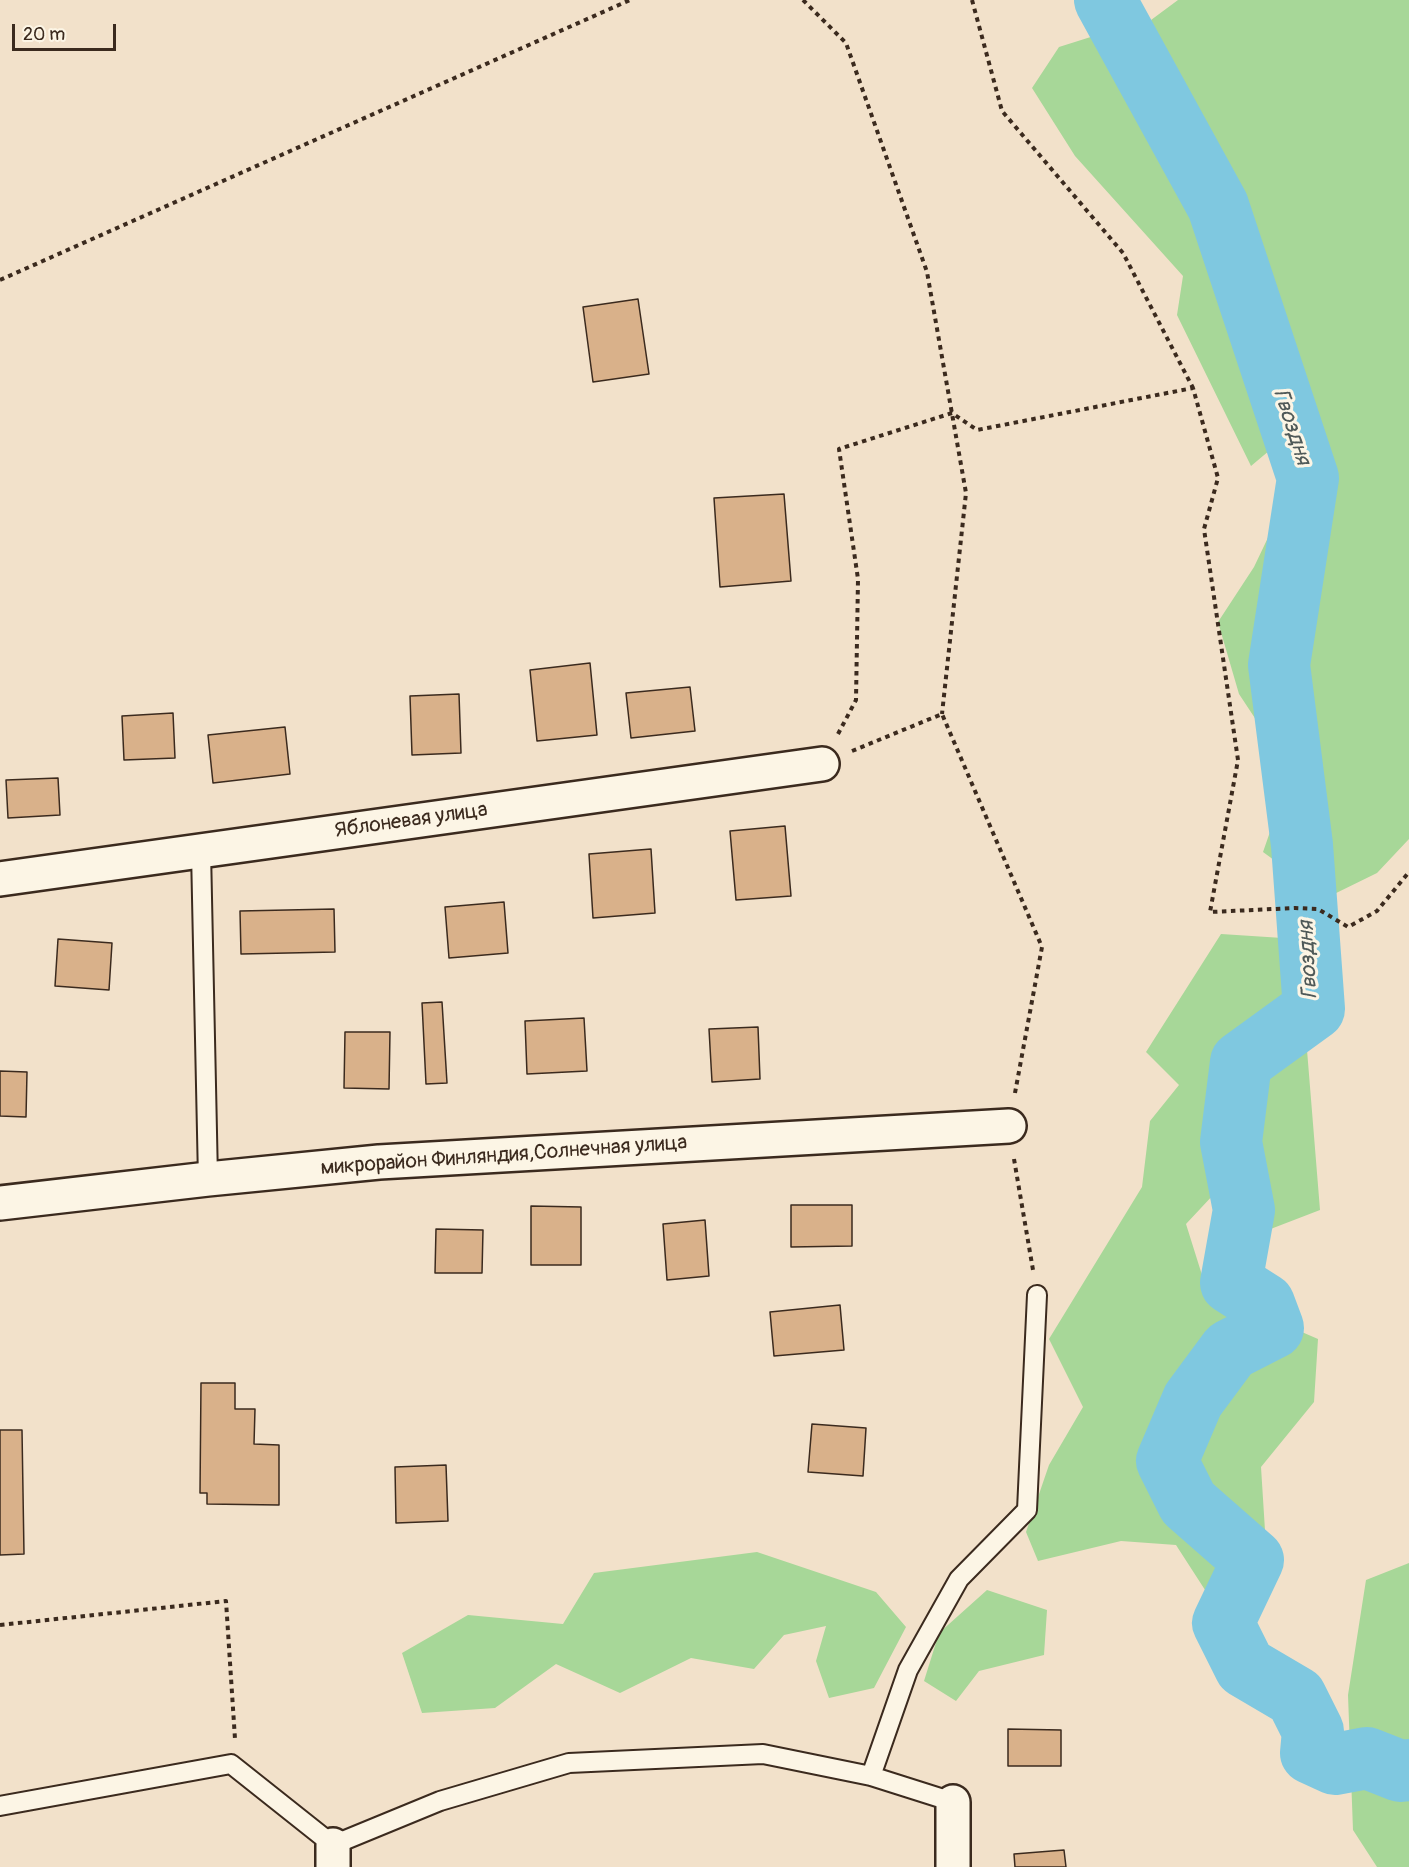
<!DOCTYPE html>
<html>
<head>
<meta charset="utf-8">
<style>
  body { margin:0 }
  #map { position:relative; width:1409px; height:1867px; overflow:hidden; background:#f2e1ca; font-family:Pangolin,sans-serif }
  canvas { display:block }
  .scale { position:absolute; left:12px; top:24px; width:104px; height:27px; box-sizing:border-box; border:3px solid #3b2a1e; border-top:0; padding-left:8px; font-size:18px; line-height:21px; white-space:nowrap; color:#3b2a1e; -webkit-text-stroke:4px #fcf5e5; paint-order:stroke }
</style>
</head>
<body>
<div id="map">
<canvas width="1409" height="1867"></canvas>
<div class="scale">20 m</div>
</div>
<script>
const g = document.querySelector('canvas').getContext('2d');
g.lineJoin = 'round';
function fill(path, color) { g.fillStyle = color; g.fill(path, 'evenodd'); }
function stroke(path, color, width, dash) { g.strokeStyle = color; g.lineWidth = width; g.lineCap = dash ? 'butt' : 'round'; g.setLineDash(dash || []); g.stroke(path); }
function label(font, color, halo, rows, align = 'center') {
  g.font = font + ' Pangolin,sans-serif'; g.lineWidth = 6; g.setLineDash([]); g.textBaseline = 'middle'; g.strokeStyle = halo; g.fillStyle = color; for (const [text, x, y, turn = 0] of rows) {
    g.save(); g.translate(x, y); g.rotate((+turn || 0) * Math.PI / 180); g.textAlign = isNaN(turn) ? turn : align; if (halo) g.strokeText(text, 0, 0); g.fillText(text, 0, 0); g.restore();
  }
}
const green = new Path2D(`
  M1178 0H1409V839L1377 873 1326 898 1263 852 1278 809V753L1239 694 1218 622 1254 567 1294 483 1302 422 1256 289 1193 138 1151 20Z
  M1097 35 1215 252 1265 378 1276 445 1251 466 1177 315 1183 276 1075 156 1032 88 1059 47Z
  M1221 934 1298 939 1320 1210 1255 1235 1215 1193 1186 1224 1207 1291 1318 1339 1314 1402 1261 1467 1268 1578 1248 1603 1207 1593 1176 1545 1121 1541 1038 1561 1026 1532 1049 1465 1083 1407 1049 1339 1142 1187 1150 1121 1179 1085 1146 1052Z
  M757 1552 876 1592 906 1627 874 1688 829 1698 816 1661 826 1626 784 1635 754 1669 691 1658 620 1693 556 1664 495 1708 422 1713 402 1653 468 1615 563 1624 594 1573Z
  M1409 1563V1867H1377L1353 1830 1348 1695 1366 1580Z
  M987 1590 1047 1610 1044 1655 979 1671 956 1701 924 1681 939 1633Z`);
const river = new Path2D(`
  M1105 0 1218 206 1308 478 1279 665 1302 845 1314 1009 1241 1062 1231 1142 1244 1210 1231 1283 1264 1304 1273 1328 1230 1350 1193 1400 1167 1461 1188 1503 1253 1560 1223 1623 1245 1667 1296 1697 1313 1731 1311 1753 1335 1764 1367 1758 1400 1771 1409 1770`);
const building = new Path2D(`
  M638 299 649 374 593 382 583 307Z
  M784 494 791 581 720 587 714 498Z
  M590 663 597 735 537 741 530 670Z
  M690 687 695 731 631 738 626 693Z
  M459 694 461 753 412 755 410 696Z
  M173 713 175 758 124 760 122 716Z
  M285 727 290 774 213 783 208 735Z
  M58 778 60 815 8 818 6 780Z
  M785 826 791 896 736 900 730 831Z
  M651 849 655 913 593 918 589 854Z
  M504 902 508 953 449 958 445 907Z
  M334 909 335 952 241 954 240 911Z
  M58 939 112 943 109 990 55 986Z
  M442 1002 447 1083 426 1084 422 1003Z
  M584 1018 587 1071 527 1074 525 1021Z
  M758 1027 760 1079 712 1082 709 1029Z
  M345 1032H390L389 1089 344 1088Z
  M0 1071 27 1072 26 1117 0 1116Z
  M791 1205H852V1246L791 1247Z
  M531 1206 581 1207V1265H531Z
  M705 1220 709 1276 667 1280 663 1224Z
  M436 1229 483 1230 482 1273H435Z
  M840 1305 844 1350 774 1356 770 1312Z
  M201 1383H235V1409H255L254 1444 279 1445V1505L207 1504V1493H200Z
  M812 1424 866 1428 863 1476 808 1472Z
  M0 1430H22L24 1554 0 1555Z
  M446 1465 448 1521 396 1523 395 1467Z
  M1008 1729 1061 1730V1766H1008Z
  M1064 1850 1066 1867H1015L1014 1854Z`);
const path = new Path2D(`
  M803 0 846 43 927 272 966 493 942 714
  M972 0 1002 111 1123 253 1193 388
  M0 280 630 0
  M838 734 856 700 858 579 839 449 952 413 977 430 1193 388 1218 478 1204 529 1238 760 1210 912 1295 908 1318 909 1348 927 1377 911 1409 872
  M852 751 942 714 1042 947 1015 1093
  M1014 1159 1033 1270
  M0 1625 226 1601 235 1739`);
const lane = new Path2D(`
  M201 851 208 1179
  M871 1776 908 1670 959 1579 1027 1510 1037 1295
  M0 1806 231 1764 333 1845 440 1801 569 1763 763 1754 871 1776 953 1802`);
const street = new Path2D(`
  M0 879 822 764
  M0 1203 208 1179 379 1162 1009 1126
  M953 1802V1867
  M333 1845V1867`);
const streetNames = [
  ["Яблоневая улица",411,821,-8],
  ["микрорайон Финляндия,Солнечная улица",504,1156,-4]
];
const waterNames = [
  ["Гвоздня",1291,427,72],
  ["Гвоздня",1309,960,-93]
];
fill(green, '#a7d798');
stroke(river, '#7fc8e0', 62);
fill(building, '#d9b18a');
stroke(building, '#3b2a1e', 1.5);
stroke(lane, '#3b2a1e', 22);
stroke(street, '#3b2a1e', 38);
stroke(path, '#3b2a1e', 4, [4.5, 4.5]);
stroke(lane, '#fcf5e5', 18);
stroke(street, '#fcf5e5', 33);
label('21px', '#3b2a1e', '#fcf5e5', streetNames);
label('italic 22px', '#4f5958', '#fcf5e5', waterNames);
</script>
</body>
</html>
